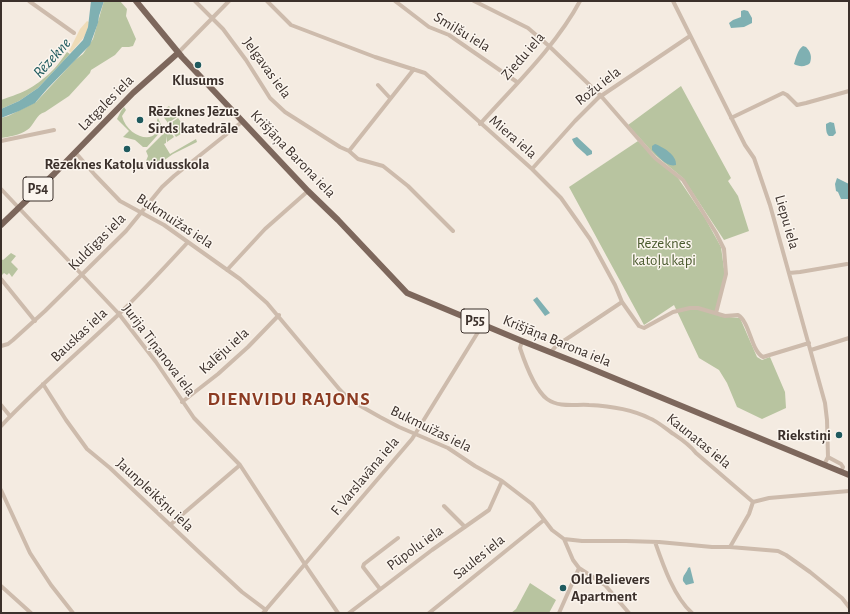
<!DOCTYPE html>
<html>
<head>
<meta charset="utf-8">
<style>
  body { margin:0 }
  #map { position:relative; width:850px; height:614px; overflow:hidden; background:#f4ebe1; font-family:"Alegreya Sans",sans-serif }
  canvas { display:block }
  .frame { position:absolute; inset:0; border:2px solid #3b302b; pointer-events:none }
</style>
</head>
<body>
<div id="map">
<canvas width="850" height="614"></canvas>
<div class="frame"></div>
</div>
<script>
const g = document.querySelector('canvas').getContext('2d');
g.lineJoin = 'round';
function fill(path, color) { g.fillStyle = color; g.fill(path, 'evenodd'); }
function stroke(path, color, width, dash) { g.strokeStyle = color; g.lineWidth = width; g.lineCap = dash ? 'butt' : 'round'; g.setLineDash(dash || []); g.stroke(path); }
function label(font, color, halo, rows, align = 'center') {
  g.font = font + ' "Alegreya Sans",sans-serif'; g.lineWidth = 3; g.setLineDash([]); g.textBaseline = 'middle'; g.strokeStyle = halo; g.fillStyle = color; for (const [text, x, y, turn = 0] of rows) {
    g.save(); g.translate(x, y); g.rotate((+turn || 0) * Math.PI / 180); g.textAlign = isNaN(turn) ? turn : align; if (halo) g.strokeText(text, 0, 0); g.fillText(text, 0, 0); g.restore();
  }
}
const green = new Path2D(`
  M104 1H120L127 9 126 16 136 39 133 46 129 47H122L115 55 91 70 90 73 69 96 45 112C36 114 34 126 27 130 20 135 9 137 1 138V118L8 116 36 102 75 60 83 54 93 39Z
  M67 52 70 54 38 88 19 101 1 109V100C25 92 36 87 54 69 59 63 63 58 67 52Z
  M681 86 731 178 728 181 738 196 749 231 724 240 683 178 655 155 628 125Z
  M169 106 177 117 168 123 160 112Z
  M124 107 126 110 122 116C128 140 163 147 157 120L158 118 163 129 147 147H143L135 140 123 137 129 131 117 119 121 111Z
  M178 118 187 130 176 137 168 125Z
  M167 127 174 137 167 142 166 136V143L164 144 170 154 196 139 197 142 173 154 153 168 146 161 148 156 146 151 166 131Z
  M638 141 676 175 705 218 721 247 725 276 717 306 719 316 740 318 757 357 762 360 770 357 785 392 786 408 762 419 737 407 727 383 719 370 699 358 674 305 644 325 569 187Z
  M11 253 16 256 11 262 18 269 12 277 9 273 7 275 4 273 2 275 1 259 3 260Z
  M530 583 556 600 549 613H511L516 609Z`);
const sand = new Path2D(`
  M87 21 89 22C86 40 80 40 71 53L69 51 80 29Z`);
const water = new Path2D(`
  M91 1H104L99 16 98 23 90 45 47 89 35 103 19 111 1 118V109L19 101 38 88 83 40 88 27Z
  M744 10 748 11 752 18V23L744 27 731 28 729 23 733 20 741 17V11Z
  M803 46 806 47C811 52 812 57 810 63 806 67 799 67 794 64 796 58 798 49 803 46Z
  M830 122 834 123 836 133 833 136H829C826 134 826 128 826 124Z
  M577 137 592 151V154L587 156C583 151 574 146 572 139Z
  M655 144C663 147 677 155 676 165 667 168 658 156 652 150V146Z
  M837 178 849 184V199H841L838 192 836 191 835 184Z
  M537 297 550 313 545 316 533 300Z
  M690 567 694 583 686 585 683 581C682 575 687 573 688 568Z`);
const minor = new Path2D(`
  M29 1 74 33
  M195 1 223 29 246 60 270 98 285 112 340 147 349 151 414 69
  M267 1 291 25 375 57 425 73 532 169 561 198 590 239 615 285 622 302 556 346 551 352
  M395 1 429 27 449 35 517 82
  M474 1 528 28 549 46 601 96 655 158 683 180 716 233 724 249 726 274 716 313
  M673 1 745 145 754 158 770 205 825 403 827 420 828 457 824 465
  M178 53 229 1
  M378 85 390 98
  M731 118 783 93 787 95 797 105 806 103 849 91
  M480 124C514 86 556 46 580 1
  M1 141 54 130
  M349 151 358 159 383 166 408 186 453 231
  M75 152 95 175 120 201 164 225 240 279 267 303 340 390 350 400 380 417 399 427 448 448 475 466 502 481 532 504 552 530 564 539 582 541H626L659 542 712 547H730L778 551 786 555 810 572 842 598 849 607
  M532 169 575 121 598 98 690 36
  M1 189 119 314 156 362 194 418 240 465 308 569 338 613
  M227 270 265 229 308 191
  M789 273 800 272 847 264
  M1 279 35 321
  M622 302 639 326 644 328 673 312 690 308H698L725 316 738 315C750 322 751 351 763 357L809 343
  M522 341 520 348C525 363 534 389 547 399 559 408 576 404 589 405 610 406 631 409 649 418 657 421 665 428 672 433 681 439 689 444 696 453L753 502 769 498 849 491
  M1 346 8 344 13 340 45 311 126 231 162 187 174 176 243 121
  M811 350 849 338
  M43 384 66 420 87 449 110 468 200 553 242 592 266 610
  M182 402 218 374 248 347 279 315
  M1 405 10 416
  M1 426C38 387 79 352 118 315 142 292 165 267 188 242
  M828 457 841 464 843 467 841 472
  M1 490 30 553 51 585 73 613
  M444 506 465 527
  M170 525 240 465
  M564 539 573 560 579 568 605 585 629 613
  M655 542C663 565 674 597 692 613
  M730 547 749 514 753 502
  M1 586 31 613
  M380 589 363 567 364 564 398 538
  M263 613 412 439 483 324
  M349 613 432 550 489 510 502 481
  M429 613 544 520
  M559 613 579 568`);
const primary = new Path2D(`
  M136 1 182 57 308 191 338 220 407 293 522 341 575 362 849 475
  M1 225 55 173 133 93 178 53`);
const markers = [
  [198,65,4,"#1f5a5e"],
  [140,120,4,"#1f5a5e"],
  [127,149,4,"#1f5a5e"],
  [839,435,4,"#1f5a5e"],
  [563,588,4,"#1f5a5e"]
];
const shields = [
  [38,189,30],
  [475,321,28]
];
const shieldNames = [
  ["P54",38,189],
  ["P55",475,321]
];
const streetNames = [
  ["Smilšu iela",462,32,31],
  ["Ziedu iela",523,56,-49],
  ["Jelgavas iela",267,68,54],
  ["Rožu iela",598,86,-38],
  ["Latgales iela",106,103,-45],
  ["Miera iela",513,137,41],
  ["Krišjāņa Barona iela",293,154,46],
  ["Bukmuižas iela",175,221,33],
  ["Liepu iela",787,222,74],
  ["Kuldīgas iela",97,242,-45],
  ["Bauskas iela",79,335,-43],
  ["Krišjāņa Barona iela",557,341,22],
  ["Jurija Tiņanova iela",159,350,53],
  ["Kalēju iela",224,351,-42],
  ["Bukmuižas iela",431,429,26],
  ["Kaunatas iela",699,441,39],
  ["F. Varslavāna iela",365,476,-50],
  ["Jaunpleikšņu iela",155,495,43],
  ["Pūpolu iela",415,548,-36],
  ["Saules iela",479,557,-39]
];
const poiNames = [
  ["Klusums",198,80],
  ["Rēzeknes Jēzus",148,111,"left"],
  ["Sirds katedrāle",148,128,"left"],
  ["Rēzeknes Katoļu vidusskola",127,164],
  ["Riekstiņi",831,435,"right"],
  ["Old Believers",571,579,"left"],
  ["Apartment",571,596,"left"]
];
const parkNames = [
  ["Rēzeknes",664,243],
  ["katoļu kapi",664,260]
];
const waterNames = [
  ["Rēzekne",52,58,-48]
];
const districtNames = [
  ["DIENVIDU RAJONS",289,399]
];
fill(green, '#b8c4a0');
fill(sand, '#efdcb8');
fill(water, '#7fb0b2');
stroke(minor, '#cdbbac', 4);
stroke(primary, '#7d675c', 6);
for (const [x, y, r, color] of markers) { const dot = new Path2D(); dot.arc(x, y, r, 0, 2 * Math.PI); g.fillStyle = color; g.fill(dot); stroke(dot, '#fbf5ee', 1.5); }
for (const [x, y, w] of shields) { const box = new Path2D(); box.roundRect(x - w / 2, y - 12, w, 24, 3); g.fillStyle = '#fbf5ee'; g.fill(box); stroke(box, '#3b302b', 1); }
label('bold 14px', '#3b302b', null, shieldNames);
label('15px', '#3b302b', '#fbf5ee', streetNames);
label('bold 15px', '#3b302b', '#fbf5ee', poiNames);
label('15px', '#4a5a2e', '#fbf5ee', parkNames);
label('italic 16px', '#1f5a5e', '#fbf5ee', waterNames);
g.letterSpacing = '1px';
label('bold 19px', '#8c3b22', '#fbf5ee', districtNames);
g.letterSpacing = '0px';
</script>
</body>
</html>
